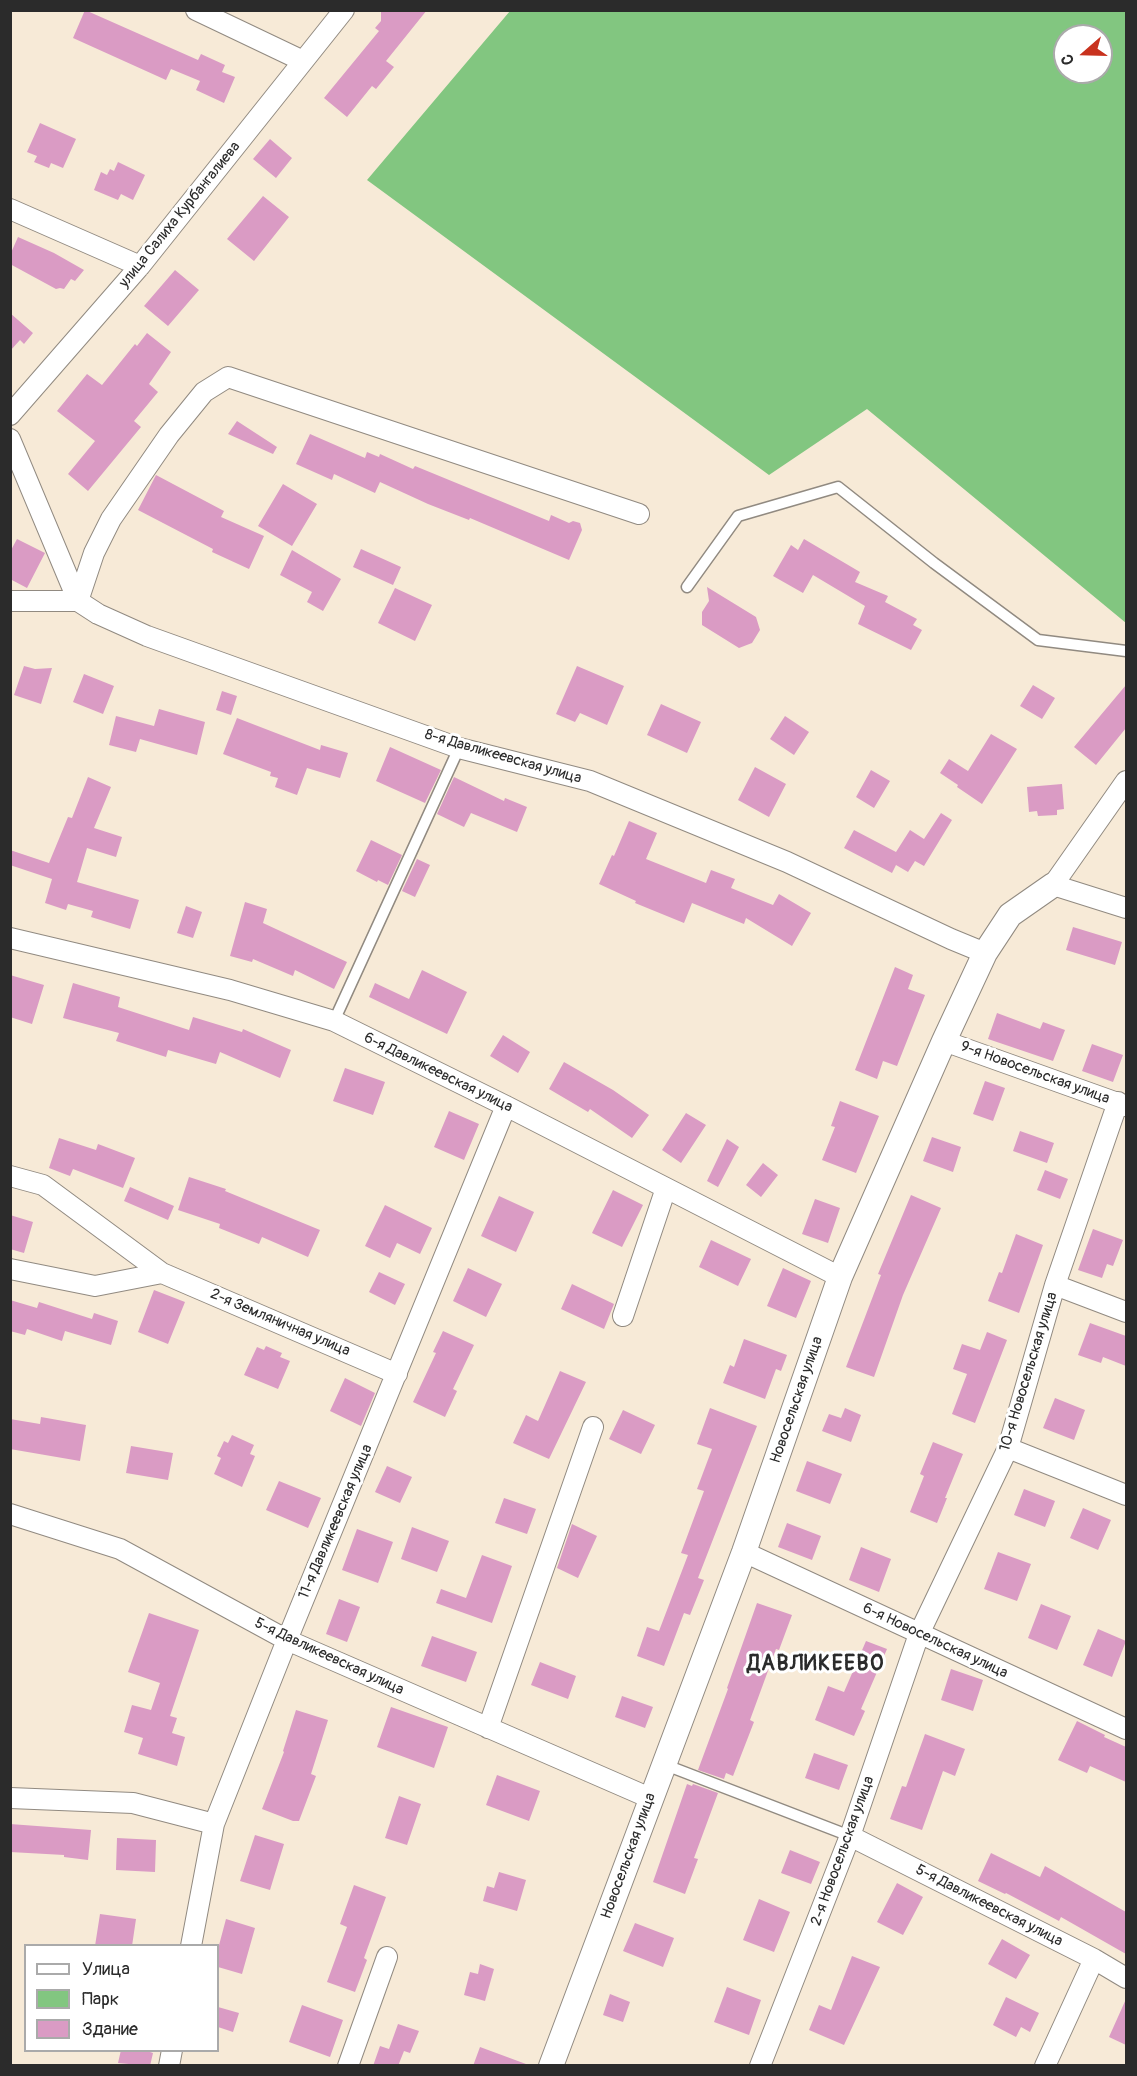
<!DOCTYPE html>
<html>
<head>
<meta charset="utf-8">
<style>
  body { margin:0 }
  #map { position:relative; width:1137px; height:2076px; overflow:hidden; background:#f7ead7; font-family:Pangolin,sans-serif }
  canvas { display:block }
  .frame { position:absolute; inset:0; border:12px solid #2b2b2b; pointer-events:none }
  .legend { position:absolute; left:24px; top:1944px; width:195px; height:108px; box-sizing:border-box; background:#fff; border:2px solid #aaa; margin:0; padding:8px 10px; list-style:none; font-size:18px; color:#2b2b2b }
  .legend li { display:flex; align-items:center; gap:12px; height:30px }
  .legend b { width:30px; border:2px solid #aaa }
  .north { position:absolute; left:1053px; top:24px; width:60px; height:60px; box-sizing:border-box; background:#fff; border:2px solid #aaa; border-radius:50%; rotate:250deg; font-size:16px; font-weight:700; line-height:24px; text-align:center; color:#2b2b2b }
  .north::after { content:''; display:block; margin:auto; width:21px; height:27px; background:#c8321e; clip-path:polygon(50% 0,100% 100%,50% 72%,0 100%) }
</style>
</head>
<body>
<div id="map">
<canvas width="1137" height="2076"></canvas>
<div class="frame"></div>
<ul class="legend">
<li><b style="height:8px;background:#fff"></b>Улица</li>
<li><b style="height:16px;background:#82c680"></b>Парк</li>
<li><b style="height:16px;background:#da9bc4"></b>Здание</li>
</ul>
<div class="north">С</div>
</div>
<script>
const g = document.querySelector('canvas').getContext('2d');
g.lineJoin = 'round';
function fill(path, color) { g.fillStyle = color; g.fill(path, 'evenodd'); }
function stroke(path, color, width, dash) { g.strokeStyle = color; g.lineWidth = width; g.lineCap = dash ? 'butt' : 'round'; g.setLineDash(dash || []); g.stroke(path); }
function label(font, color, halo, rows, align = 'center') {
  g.font = font + ' Pangolin,sans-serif'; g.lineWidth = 6; g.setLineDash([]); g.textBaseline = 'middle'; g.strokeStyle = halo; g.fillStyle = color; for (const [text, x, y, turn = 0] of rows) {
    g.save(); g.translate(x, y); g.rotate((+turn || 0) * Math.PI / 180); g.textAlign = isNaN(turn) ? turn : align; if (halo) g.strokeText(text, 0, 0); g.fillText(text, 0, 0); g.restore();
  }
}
const green = new Path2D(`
  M510 11H1126V623L867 409 769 475 367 180ZM1065 36H1101V72H1065Z`);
const building = new Path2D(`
  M85 10 198 60 201 54 225 65 222 72 235 77 224 103 196 90 200 81 171 69 166 80 73 38Z
  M381 10H427L386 61 394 67 376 89 372 86 347 117 324 98 379 31 375 28 381 21Z
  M40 123 76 139 63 168 51 163 49 168 34 162 37 156 27 152Z
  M270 139 292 158 276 178 253 159Z
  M118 162 145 175 133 200 121 194 118 200 94 190 101 172 107 175 110 169 114 171Z
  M263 196 289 217 254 261 227 239Z
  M18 237 54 253 84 270 75 281 71 279 64 289 60 288 56 289 10 264V255Z
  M175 270 199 290 168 326 144 306Z
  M10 313 33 333 24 344 20 340 10 351Z
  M147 333 171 352 149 384 158 392 134 421 141 427 88 491 68 474 95 441 57 411 87 374 102 385 135 344 137 346Z
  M237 421 277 447 273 454 228 434Z
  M310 434 365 458 367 452 379 457 380 454 413 469 415 466 549 521 551 515 569 523 573 521 580 523 582 530 569 560 470 518 469 520 428 504 380 482 375 493 334 474 332 480 296 464Z
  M156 475 224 511 221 517 264 536 249 569 212 552 213 549 138 510Z
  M283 484 317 504 292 546 258 526Z
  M17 539 45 553 27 588 10 579V552Z
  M804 539 860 572 855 582 888 596 885 602 917 619 913 625 922 630 911 650 858 624 865 606 813 575 803 593 773 576 791 545 798 550Z
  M361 549 401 567 393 585 353 567Z
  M292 550 341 579 323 611 307 602 312 592 280 575Z
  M707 587 756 617 760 630 752 643 739 648 702 625V612L709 601Z
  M395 588 432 605 415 641 378 623Z
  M24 666 35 669 52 668 41 704 14 695Z
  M577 666 624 686 607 725 580 713 575 722 556 714Z
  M84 674 114 686 103 714 73 702Z
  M1033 685 1055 698 1042 719 1020 706Z
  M1126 685V728L1096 765 1074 747Z
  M222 691 237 696 231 715 216 710Z
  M661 704 701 722 687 753 647 735Z
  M159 709 205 722 197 755 140 739 136 752 109 745 116 716 154 726Z
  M785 716 809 732 794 755 770 739Z
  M237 718 320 750 321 745 348 753 340 778 307 768 297 795 275 787 278 778 270 776 271 772 223 754Z
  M991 734 1017 749 982 804 957 787 958 785 940 773 949 759 968 771Z
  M390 747 441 770 425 803 376 781Z
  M755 767 786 784 769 817 738 800Z
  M871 770 890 781 874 808 856 797Z
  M88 777 111 787 94 828 122 837 116 857 87 848 77 882 139 900 130 929 91 917 93 911 68 904 66 910 45 903 52 879 10 865V850L49 863 68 817 72 818Z
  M454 777 504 801 505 798 527 807 517 832 471 813 464 827 437 814Z
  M1062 784 1064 809 1057 810V815L1038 816 1037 811 1029 812 1027 787Z
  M941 813 952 820 924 866 915 861 908 872 896 865 892 873 844 848 854 830 896 852 910 830 924 839Z
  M629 821 657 833 646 859 706 883 711 870 735 879 731 888 773 905 779 894 811 913 792 946 746 918 744 924 692 903 684 923 635 903 636 901 599 884 612 855 614 856Z
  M371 840 402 855 388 885 378 880 377 882 356 871Z
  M417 859 430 865 415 897 402 891Z
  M245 902 267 909 263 923 347 962 334 989 295 970 293 976 253 959 252 962 230 956Z
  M186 906 202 912 193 938 177 933Z
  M1073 927 1122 942 1115 965 1066 950Z
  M895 967 913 975 908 989 925 995 897 1066 883 1061 877 1079 855 1070Z
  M422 970 467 992 447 1034 369 997 375 983 409 999Z
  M10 975 44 985 32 1024 10 1017Z
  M73 983 120 997 118 1007 189 1030 193 1017 242 1032 243 1029 291 1050 280 1078 220 1052 216 1064 168 1050 166 1057 116 1041 119 1033 63 1018Z
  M997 1013 1040 1029 1043 1022 1065 1030 1053 1061 988 1039Z
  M503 1035 530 1052 518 1073 490 1056Z
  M1092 1044 1123 1055 1113 1082 1082 1071Z
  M564 1062 613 1090 649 1115 632 1138 590 1109 588 1112 549 1089Z
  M345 1068 385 1082 373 1115 333 1101Z
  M985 1081 1005 1088 993 1121 973 1114Z
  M840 1101 879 1116 856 1173 822 1160 835 1127 831 1126Z
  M449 1111 479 1124 464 1160 434 1147Z
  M686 1113 706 1125 681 1163 662 1150Z
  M1020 1131 1054 1143 1047 1163 1013 1151Z
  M932 1137 961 1147 953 1172 923 1161Z
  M59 1138 96 1150 98 1144 135 1158 123 1188 73 1169 70 1176 49 1168Z
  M727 1139 739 1147 718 1187 707 1181Z
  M763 1163 778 1175 761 1197 746 1185Z
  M1045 1170 1068 1179 1060 1199 1037 1190Z
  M189 1177 226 1189 225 1191 320 1230 308 1257 262 1237 259 1244 219 1228 220 1224 178 1210Z
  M130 1187 174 1206 168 1220 124 1201Z
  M613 1190 643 1205 622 1247 592 1233Z
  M911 1195 941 1208 903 1295 874 1377 846 1367 881 1275 878 1274Z
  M499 1196 534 1212 516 1252 481 1236Z
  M815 1199 840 1208 828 1243 802 1234Z
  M385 1205 432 1228 420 1254 397 1243 390 1258 365 1246Z
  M10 1215 33 1222 24 1253 10 1249Z
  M1093 1229 1123 1240 1113 1266 1107 1264 1102 1278 1078 1270Z
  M1016 1234 1043 1245 1019 1313 988 1301 999 1272 1002 1273Z
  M711 1240 751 1259 738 1286 699 1267Z
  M468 1268 502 1284 486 1317 453 1301Z
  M783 1268 811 1281 796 1318 767 1306Z
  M379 1272 405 1284 395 1305 369 1292Z
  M572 1284 614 1304 604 1329 561 1309Z
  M154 1290 185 1302 168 1344 138 1332Z
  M10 1300 37 1308 39 1302 92 1319 94 1313 118 1321 111 1345 65 1331 62 1341 27 1329 25 1335 10 1331Z
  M1090 1323 1126 1336V1366L1103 1357 1101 1363 1078 1355Z
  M443 1331 474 1345 453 1389 457 1391 445 1417 413 1402 436 1353 433 1352Z
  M987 1332 1007 1340 975 1423 952 1414 967 1374 953 1369 962 1344 980 1350Z
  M744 1339 787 1355 781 1371 776 1369 765 1399 723 1383 730 1365 734 1367Z
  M266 1346 282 1353 280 1357 290 1361 278 1389 244 1375 257 1347 264 1350Z
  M560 1371 586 1382 549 1459 513 1443 526 1415 538 1421Z
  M345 1378 375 1393 361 1426 330 1411Z
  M1055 1398 1085 1410 1074 1440 1043 1428Z
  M710 1408 757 1426 698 1578 704 1580 690 1615 684 1613 664 1666 637 1656 647 1627 659 1631 688 1555 681 1553 704 1491 697 1489 712 1449 697 1444Z
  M845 1408 861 1415 851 1442 822 1431 829 1414 841 1418Z
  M623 1410 655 1425 641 1454 609 1439Z
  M41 1417 86 1425 80 1461 10 1449V1419L40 1424Z
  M232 1435 254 1445 250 1454 255 1456 242 1487 214 1474 221 1458 217 1456 224 1441 228 1443Z
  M933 1442 963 1454 945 1498H947L937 1523 910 1512 924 1476 920 1474Z
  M131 1446 173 1453 168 1480 126 1473Z
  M807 1461 842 1474 830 1504 796 1491Z
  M387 1466 412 1477 400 1503 375 1492Z
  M279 1481 321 1498 308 1528 266 1510Z
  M1024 1489 1055 1501 1045 1527 1014 1515Z
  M504 1498 536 1509 527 1534 495 1523Z
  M1083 1508 1111 1520 1098 1550 1070 1538Z
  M787 1523 821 1536 812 1560 778 1547Z
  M572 1524 597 1536 578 1578 557 1568Z
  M412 1527 449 1541 437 1572 401 1559Z
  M357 1529 393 1542 378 1583 342 1570Z
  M861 1547 891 1559 879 1592 849 1580Z
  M998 1552 1031 1564 1017 1601 984 1589Z
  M482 1555 512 1566 492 1623 436 1603 441 1589 466 1598Z
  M339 1599 360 1607 347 1642 326 1634Z
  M757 1603 792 1615 779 1650 776 1649 750 1720 754 1722 733 1776 726 1773 724 1779 698 1770 728 1689 727 1688Z
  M1041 1604 1071 1616 1057 1650 1028 1638Z
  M149 1613 199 1630 170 1716 177 1718 172 1733 185 1737 177 1766 138 1754 143 1738 124 1732 132 1705 151 1710 160 1683 128 1672Z
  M1098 1629 1126 1641 1112 1677 1083 1665Z
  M432 1636 477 1652 466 1682 421 1666Z
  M866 1641 887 1649 861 1709 865 1711 854 1736 815 1720 828 1686 844 1692Z
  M540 1662 576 1676 568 1699 531 1685Z
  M951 1669 983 1680 973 1711 941 1700Z
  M622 1696 653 1707 645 1728 615 1717Z
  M391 1707 448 1727 434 1768 377 1747Z
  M296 1710 328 1720 311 1774 316 1776 299 1821H293L262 1809 284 1752 283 1751Z
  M1077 1721 1105 1735 1104 1737 1126 1747V1782L1090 1766 1087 1773 1058 1760Z
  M925 1734 965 1749 955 1776 943 1771 922 1830 890 1819 902 1786 906 1787Z
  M814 1753 848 1765 839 1790 805 1778Z
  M497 1775 540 1791 529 1821 486 1805Z
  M687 1784 692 1786 693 1784 718 1793 694 1858 698 1859 685 1894 653 1882Z
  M399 1796 421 1804 407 1845 385 1838Z
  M10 1824 91 1830 88 1860 64 1857V1855L10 1852Z
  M255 1835 284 1844 270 1890 240 1881Z
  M117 1838 156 1840 155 1872 116 1870Z
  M790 1850 820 1862 811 1884 781 1873Z
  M991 1853 1040 1877 1045 1866 1126 1912V1954L1061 1917 1059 1921 1006 1893 1005 1894 978 1881Z
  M499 1872 526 1880 517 1911 483 1901 487 1886 494 1888Z
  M897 1883 923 1897 903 1935 877 1922Z
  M354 1885 386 1897 364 1958 367 1960 355 1992 327 1982 347 1927 340 1924Z
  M759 1899 790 1912 774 1952 743 1940Z
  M100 1914 136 1919 132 1946H95Z
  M226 1919 255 1928 242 1974 218 1967V1949Z
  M635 1923 674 1938 663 1967 623 1951Z
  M1002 1939 1030 1955 1016 1979 988 1964Z
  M852 1956 880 1967 844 2045 809 2030 819 2005 831 2010Z
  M480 1964 494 1969 485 2001 464 1995 470 1972 478 1974Z
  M727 1987 761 2000 749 2035 714 2022Z
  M610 1994 630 2002 623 2022 603 2015Z
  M1006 1997 1039 2013 1030 2032 1021 2027 1016 2037 993 2025Z
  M1126 1999V2045L1109 2037Z
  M302 2005 343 2020 330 2057 289 2042Z
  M218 2007 239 2013 233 2032 218 2027Z
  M398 2024 419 2031 410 2053 404 2051 398 2066H373L380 2046 389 2049Z
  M480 2047 526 2064V2066H473Z
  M121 2050H144L153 2053 150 2066 118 2063Z`);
const service = new Path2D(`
  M687 587 738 516 838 487 934 563 1038 640 1126 651
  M334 1021 459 748
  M663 1764 850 1836`);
const minor = new Path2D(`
  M196 10 303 61
  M10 209 140 266
  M10 415 140 266 344 10
  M10 439 78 601
  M10 601H78L98 614 147 636 459 748 590 781 787 862 951 939 985 953
  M78 601 94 553 111 519 169 435 204 392 228 377 639 514
  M1126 781 1053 885 1126 908
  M10 938 230 990 334 1021 506 1106 840 1277
  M944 1041 1126 1106
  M10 1176 43 1185 162 1273 397 1374
  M10 1269 95 1286 162 1273
  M1055 1285 1126 1312
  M623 1316 666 1188
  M1008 1448 1126 1495
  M10 1514 120 1549 287 1640 650 1798
  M744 1552 1126 1729
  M488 1728 593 1427
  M10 1798 133 1803 214 1824
  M850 1836 1094 1959 1126 1978
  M191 1946 214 1824 287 1640 506 1106
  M169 2066 172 2050
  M348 2066 387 1957
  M760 2066 850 1836 919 1634 1008 1448 1055 1285 1118 1102
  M1045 2066 1094 1959`);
const tertiary = new Path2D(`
  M551 2066 744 1552 840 1277 944 1041 985 953 1010 915 1053 885`);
const streetNames = [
  ["улица Салиха Курбангалиева",180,215,-51],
  ["8-я Давликеевская улица",503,757,16],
  ["6-я Давликеевская улица",438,1073,26],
  ["9-я Новосельская улица",1035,1073,20],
  ["2-я Земляничная улица",280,1323,23],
  ["10-я Новосельская улица",1029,1372,-73],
  ["Новосельская улица",797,1400,-71],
  ["11-я Давликеевская улица",336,1522,-67],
  ["6-я Новосельская улица",935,1641,25],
  ["5-я Давликеевская улица",329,1657,25],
  ["2-я Новосельская улица",843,1851,-70],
  ["Новосельская улица",629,1856,-70],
  ["5-я Давликеевская улица",989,1906,27]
];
const districtNames = [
  ["ДАВЛИКЕЕВО",816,1665]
];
fill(green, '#82c680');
fill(building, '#da9bc4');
stroke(service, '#918a81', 13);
stroke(minor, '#918a81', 22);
stroke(tertiary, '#918a81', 26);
stroke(service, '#fff', 10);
stroke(minor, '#fff', 20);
stroke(tertiary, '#fff', 24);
label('15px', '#2b2b2b', '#fff', streetNames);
g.letterSpacing = '1.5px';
label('bold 21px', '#2b2b2b', '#fff', districtNames);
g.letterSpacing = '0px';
</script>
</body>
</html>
